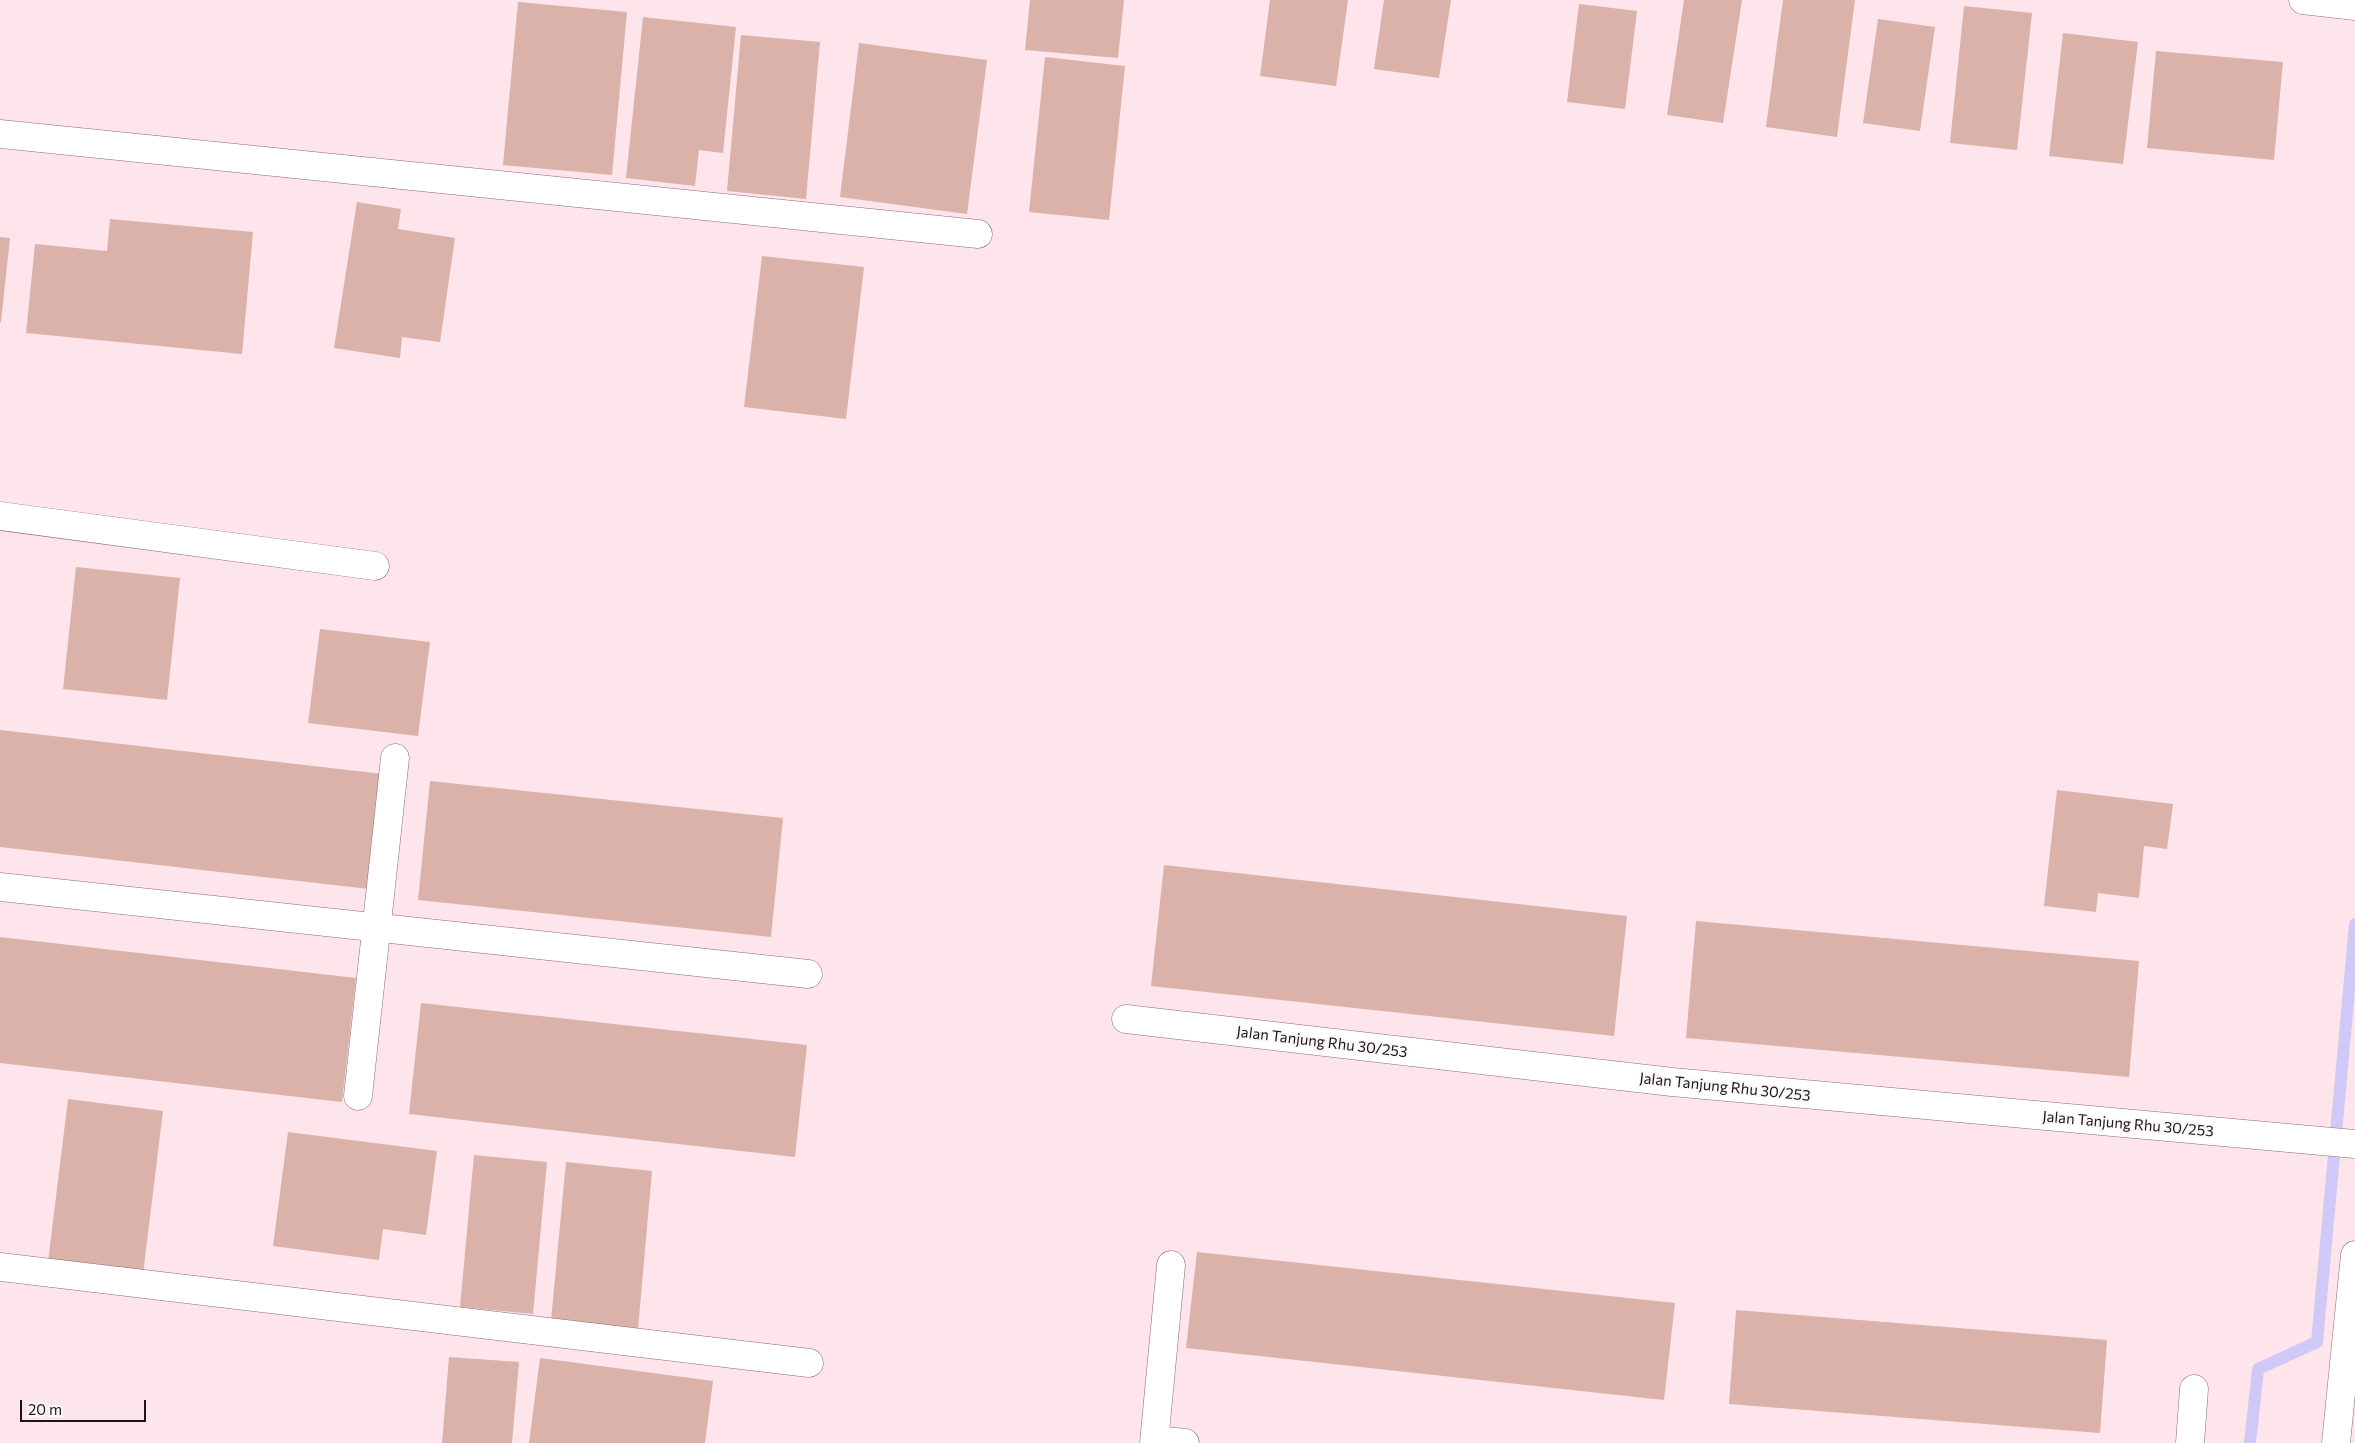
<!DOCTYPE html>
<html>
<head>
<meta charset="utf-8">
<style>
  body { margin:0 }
  #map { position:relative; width:2355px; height:1443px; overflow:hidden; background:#fee4eb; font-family:Commissioner,sans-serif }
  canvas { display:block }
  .scale { position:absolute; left:20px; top:1400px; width:126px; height:22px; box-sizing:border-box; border:2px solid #201216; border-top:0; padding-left:6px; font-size:15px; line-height:18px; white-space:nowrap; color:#201216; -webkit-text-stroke:4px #f9f9f9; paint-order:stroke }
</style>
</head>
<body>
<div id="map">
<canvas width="2355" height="1443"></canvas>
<div class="scale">20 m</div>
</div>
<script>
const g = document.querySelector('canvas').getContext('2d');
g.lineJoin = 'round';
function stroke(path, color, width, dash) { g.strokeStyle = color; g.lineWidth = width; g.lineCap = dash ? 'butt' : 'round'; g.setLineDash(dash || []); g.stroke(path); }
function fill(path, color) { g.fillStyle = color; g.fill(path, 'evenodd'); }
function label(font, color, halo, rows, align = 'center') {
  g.font = font + ' Commissioner,sans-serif'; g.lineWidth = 4; g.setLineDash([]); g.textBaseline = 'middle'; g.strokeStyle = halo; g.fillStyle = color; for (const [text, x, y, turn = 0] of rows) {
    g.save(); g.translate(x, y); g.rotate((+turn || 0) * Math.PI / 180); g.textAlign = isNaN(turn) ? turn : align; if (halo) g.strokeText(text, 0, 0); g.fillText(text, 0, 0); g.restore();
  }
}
const stream = new Path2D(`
  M2250 1443 2258 1369 2317 1342 2355 924`);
const building = new Path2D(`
  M1030 0H1124L1118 58 1025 50Z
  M1270 0H1348L1336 86 1260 76Z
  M1384 0H1451L1439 78 1374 69Z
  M1684 0H1742L1723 123 1667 115Z
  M1783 0H1855L1837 137 1766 127Z
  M518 2 627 12 612 175 503 165Z
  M1579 4 1637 11 1625 109 1567 102Z
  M1964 6 2032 13 2017 150 1950 143Z
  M643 17 736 27 723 153 699 150 695 186 626 178Z
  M1878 19 1935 27 1920 131 1863 123Z
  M2063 33 2138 42 2123 164 2049 156Z
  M741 35 820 42 806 199 727 191Z
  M859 43 987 60 967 214 840 197Z
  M2156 51 2283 62 2274 160 2147 148Z
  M1045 57 1125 66 1109 220 1029 212Z
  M357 202 401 209 398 229 455 238 440 342 402 337 400 358 334 348Z
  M110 219 253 232 242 354 26 333 35 244 107 251Z
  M0 237 10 238 1 322H0Z
  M762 256 864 267 846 419 744 407Z
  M76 567 180 578 167 700 63 689Z
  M320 629 430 642 418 736 308 723Z
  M0 730 383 774 369 889 0 847Z
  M430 781 783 818 771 937 418 900Z
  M2057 790 2173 804 2167 849 2144 846 2139 898 2098 893 2096 912 2044 906Z
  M1164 865 1627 916 1614 1036 1151 986Z
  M1696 921 2139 961 2129 1077 1686 1038Z
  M0 937 356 978 342 1102 0 1063Z
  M421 1003 807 1045 795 1157 409 1114Z
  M68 1099 163 1111 143 1274 48 1262Z
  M288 1132 437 1151 426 1235 383 1229 379 1260 273 1246Z
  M474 1155 547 1162 533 1314 460 1307Z
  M566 1162 652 1171 638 1329 551 1320Z
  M1197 1252 1675 1303 1664 1400 1186 1348Z
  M1736 1310 2107 1340 2100 1433 1729 1404Z
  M449 1357 519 1362 512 1443H442Z
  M540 1358 713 1381 705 1443H529Z`);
const minor = new Path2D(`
  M2303 0 2355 6
  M0 134 978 234
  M0 516 375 566
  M0 887 808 974
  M1126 1019 1672 1082 2355 1144
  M358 1096 395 758
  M0 1267 809 1363
  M1155 1440 1185 1443
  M1154 1443 1171 1265
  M2190 1443 2194 1389
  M2336 1443 2355 1255`);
const streetNames = [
  ["Jalan Tanjung Rhu 30/253",1322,1042,7],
  ["Jalan Tanjung Rhu 30/253",1725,1087,6],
  ["Jalan Tanjung Rhu 30/253",2128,1124,5]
];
stroke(stream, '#d0c9f7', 12);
fill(building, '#dab2a9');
stroke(minor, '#8d6974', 29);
stroke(minor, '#fff', 28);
label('15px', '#201216', '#f9f9f9', streetNames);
</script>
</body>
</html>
